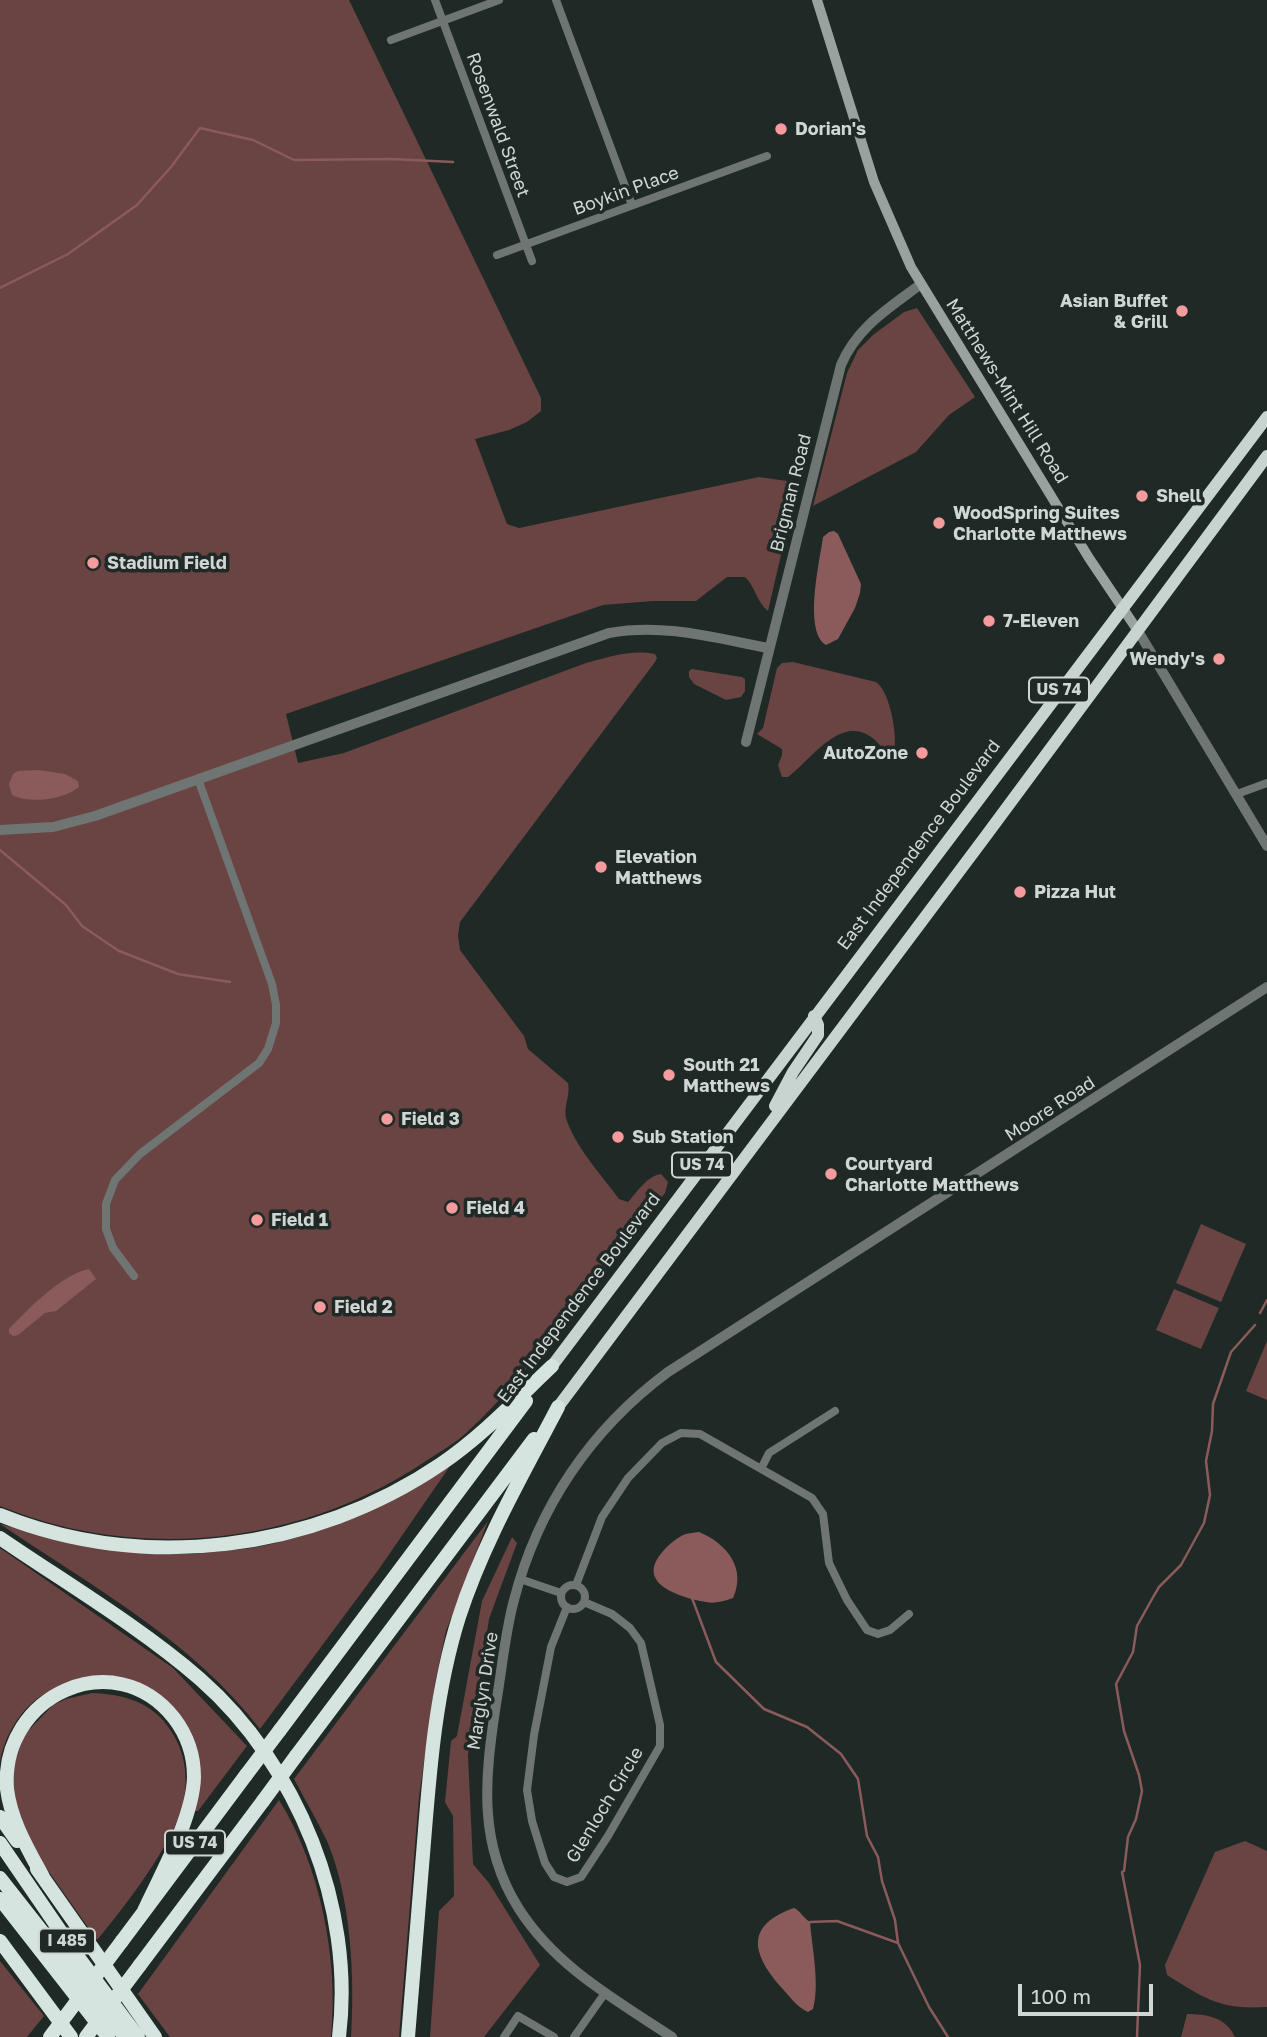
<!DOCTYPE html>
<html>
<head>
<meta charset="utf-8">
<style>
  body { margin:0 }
  #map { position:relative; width:1267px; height:2037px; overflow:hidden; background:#1f2925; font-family:"Golos Text",sans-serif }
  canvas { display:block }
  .scale { position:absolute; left:1018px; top:1984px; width:135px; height:32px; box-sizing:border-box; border:4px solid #d0d6d4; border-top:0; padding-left:9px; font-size:21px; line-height:24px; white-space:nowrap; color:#d0d6d4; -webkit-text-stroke:5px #1f2925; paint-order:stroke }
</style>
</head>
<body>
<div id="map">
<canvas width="1267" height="2037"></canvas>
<div class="scale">100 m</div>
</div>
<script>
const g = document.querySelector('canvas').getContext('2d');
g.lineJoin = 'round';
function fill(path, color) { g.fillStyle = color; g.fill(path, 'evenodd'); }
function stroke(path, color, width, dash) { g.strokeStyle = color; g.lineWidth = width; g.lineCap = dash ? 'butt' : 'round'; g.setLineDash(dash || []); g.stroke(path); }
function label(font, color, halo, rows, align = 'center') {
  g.font = font + ' "Golos Text",sans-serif'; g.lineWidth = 7; g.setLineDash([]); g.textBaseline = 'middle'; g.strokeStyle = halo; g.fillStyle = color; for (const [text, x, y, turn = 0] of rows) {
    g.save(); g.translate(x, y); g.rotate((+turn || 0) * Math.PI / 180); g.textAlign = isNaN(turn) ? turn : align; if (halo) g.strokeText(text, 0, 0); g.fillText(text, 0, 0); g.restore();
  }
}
const green = new Path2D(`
  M0 0H349L541 398V411L527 422 509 430 475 439 507 524 519 528 759 477 787 481 794 487V499L768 611C757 603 755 586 745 577H727L696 601H653L603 605 286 714 298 763 344 753 586 663C608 657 632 649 655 654L657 658 655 662 460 922 458 935 460 950 524 1036 528 1049 568 1083C571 1096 562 1108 567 1121 577 1149 601 1174 619 1199L628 1202C638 1191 647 1176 661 1174L668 1182 665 1193C633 1233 602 1274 570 1314 537 1356 505 1398 465 1434 454 1444 439 1452 426 1461 302 1545 139 1563 0 1506Z
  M917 308 975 397 949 415 916 452 813 506 847 373 858 350 873 335 904 312Z
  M793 662 876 682C891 692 899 742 893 757L889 759C885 753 881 746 876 741 843 710 812 759 788 777H782L778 765 782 755V749L757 734 763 728 777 668 782 663Z
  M692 669 742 677 745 679V691L741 697 726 700 694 684 689 677V671Z
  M1201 1224 1246 1244 1221 1302 1176 1283Z
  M1174 1289 1219 1308 1201 1349 1156 1330Z
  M1267 1341V1400L1246 1391Z
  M450 1466 379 1569 260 1729C192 1640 91 1586 0 1524L72 1543 133 1552 194 1554 252 1548 276 1543 340 1523Z
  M488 1521 446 1631 435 1683 419 1797 399 2037H351C355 1977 351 1897 327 1841 317 1820 305 1800 294 1779Z
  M512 1537 517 1543 489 1619 468 1755 473 1864 489 1883 540 1965 484 2037H430L439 1911 454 1896 453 1816 445 1802 451 1741 457 1736 482 1601Z
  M0 1548 173 1668 247 1746 198 1811H195L190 1740 130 1685C111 1686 69 1685 53 1690 25 1700 4 1735 0 1762Z
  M92 1693C123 1694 153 1702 171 1731 185 1752 189 1778 183 1803 174 1843 124 1908 97 1940L37 1855 12 1797 14 1765 24 1735 53 1705 66 1699Z
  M279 1800C320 1865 339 1960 331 2037H170L138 1994Z
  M1245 1841 1267 1851V2007C1221 2010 1205 1999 1167 1975L1165 1965 1215 1852Z
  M0 1961 44 2016 27 2037H0Z
  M1187 2014C1206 2014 1226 2017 1235 2037H1181Z`);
const water = new Path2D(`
  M834 531 838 534 861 584 860 593 855 608 838 639 826 645C803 631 820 560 823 537L829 532Z
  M39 770 65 774 78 781 79 787C63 800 30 804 12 795L9 784 13 774 18 771Z
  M89 1269 96 1279 56 1311 45 1313 18 1335 13 1336 9 1333V1329C28 1309 62 1274 89 1269Z
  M699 1532C726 1543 747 1568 733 1598 724 1601 715 1604 706 1602 692 1600 663 1592 656 1579 646 1563 670 1542 683 1535 688 1533 693 1533 699 1532Z
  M794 1908C801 1911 803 1918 810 1922 812 1948 820 1984 813 2009L808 2012C796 2007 789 1995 780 1986 751 1952 746 1925 794 1908Z`);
const stream = new Path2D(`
  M0 288 68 254 137 205 171 167 200 128 253 140 294 160 392 159 453 162
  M0 850 66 905 82 926 119 951 178 974 230 982
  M1260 1313 1267 1300
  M692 1598 716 1662 764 1709 807 1727 841 1754 858 1779 867 1836 878 1857 882 1881 895 1920 898 1943 929 2007 948 2037
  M808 1925 810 1922 837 1921 898 1943
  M1137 2037 1140 1965 1122 1872 1124 1871 1128 1837 1136 1819 1142 1791 1139 1775 1124 1731 1116 1684 1133 1652 1137 1626 1152 1599 1159 1587 1181 1565 1204 1523 1210 1495 1206 1461 1212 1431 1213 1404 1231 1352 1255 1325`);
const minor = new Path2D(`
  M435 0 532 261
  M556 0 632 205
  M391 40 499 0
  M497 255 767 156
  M1237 794 1267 783
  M134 1276 113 1248 106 1229V1204L115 1180 140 1154 259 1063 268 1049 276 1023V1005L272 984 198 779
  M761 1469 769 1453 835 1411
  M520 1579 561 1593
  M561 1597a12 12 0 1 1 24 0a12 12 0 1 1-24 0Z
  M576 1585 602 1517 628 1478 662 1443 681 1433 700 1434 812 1498 823 1514 829 1563 847 1600 867 1630 878 1634 890 1630 909 1614
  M567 1607 551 1647 534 1735 527 1790 532 1821 545 1863 554 1877 567 1882 581 1877 608 1836 660 1746V1725L641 1643 630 1628 612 1614 584 1602
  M504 2037 518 2016 554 2037
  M574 2037 605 1993`);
const tertiary = new Path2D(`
  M1138 631 1267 846
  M746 742 841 365C857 327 889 308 921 284
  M0 830 53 827 95 816 609 633C664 623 715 638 768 648
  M672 2037C616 2000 556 1967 519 1909 477 1843 485 1777 496 1704 502 1669 505 1633 514 1600 538 1507 591 1429 668 1372L1267 987`);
const secondary = new Path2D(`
  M817 0 874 182 911 267 1089 558 1138 631`);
const trunk = new Path2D(`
  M775 1106 793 1072 818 1035V1025L814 1016
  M552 1366 1267 417
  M558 1407 985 837 1267 456`);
const motorway = new Path2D(`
  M0 1515C144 1573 313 1551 441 1464 482 1436 516 1400 552 1366
  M0 1538C66 1583 140 1627 200 1679 298 1765 355 1907 339 2037
  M280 1730 526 1401
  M296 1756 534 1439
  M0 1817 17 1841
  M0 1843 78 1957 138 2037
  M37 1869 155 2037
  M43 1877C28 1849 11 1821 7 1789 0 1695 115 1643 174 1718 187 1735 194 1756 194 1777 193 1818 161 1874 144 1911
  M0 1878 125 2037
  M0 1899 108 2037
  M0 1941 71 2037
  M122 1941 246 1775
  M140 1965 263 1801
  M408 2037C413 1972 419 1907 424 1842 430 1766 436 1690 459 1617 483 1543 522 1476 558 1407`);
const motorwayBridge = new Path2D(`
  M246 1775 280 1730
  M263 1801 296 1756
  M50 2037 122 1941
  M86 2037 140 1965`);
const markers = [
  [781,129,7,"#f59b9d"],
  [1182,311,7,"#f59b9d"],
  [1142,496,7,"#f59b9d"],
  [939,523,7,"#f59b9d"],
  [93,563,7,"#f59b9d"],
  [989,621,7,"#f59b9d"],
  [1219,659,7,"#f59b9d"],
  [922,753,7,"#f59b9d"],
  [601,867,7,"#f59b9d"],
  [1020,892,7,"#f59b9d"],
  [669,1075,7,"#f59b9d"],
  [387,1119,7,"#f59b9d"],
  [618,1137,7,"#f59b9d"],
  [831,1174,7,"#f59b9d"],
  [452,1208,7,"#f59b9d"],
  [257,1220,7,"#f59b9d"],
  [320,1307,7,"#f59b9d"]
];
const shields = [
  [1059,690,60],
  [702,1165,60],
  [195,1843,60],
  [67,1941,56]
];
const shieldNames = [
  ["US 74",1059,690],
  ["US 74",702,1165],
  ["US 74",195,1843],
  ["I 485",67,1941]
];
const streetNames = [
  ["Rosenwald Street",498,125,70],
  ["Boykin Place",626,191,-20],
  ["Matthews-Mint Hill Road",1007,391,58],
  ["Brigman Road",791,493,-76],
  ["East Independence Boulevard",919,845,-53],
  ["Moore Road",1050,1109,-33],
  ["East Independence Boulevard",579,1298,-53],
  ["Marglyn Drive",483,1691,-81],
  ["Glenloch Circle",605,1805,-59]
];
const poiNames = [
  ["Dorian's",795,129],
  ["Asian Buffet",1168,301,"right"],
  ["& Grill",1168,322,"right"],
  ["Shell",1156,496],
  ["WoodSpring Suites",953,513],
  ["Charlotte Matthews",953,534],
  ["Stadium Field",107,563],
  ["7-Eleven",1003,621],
  ["Wendy's",1205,659,"right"],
  ["AutoZone",908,753,"right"],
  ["Elevation",615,857],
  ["Matthews",615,878],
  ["Pizza Hut",1034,892],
  ["South 21",683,1065],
  ["Matthews",683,1086],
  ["Field 3",401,1119],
  ["Sub Station",632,1137],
  ["Courtyard",845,1164],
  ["Charlotte Matthews",845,1185],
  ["Field 4",466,1208],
  ["Field 1",271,1220],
  ["Field 2",334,1307]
];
fill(green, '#6a4343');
fill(water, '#8b5b5c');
stroke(stream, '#8b5b5c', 2.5);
stroke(minor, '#6f7573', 8);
stroke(tertiary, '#6f7573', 10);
stroke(secondary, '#99a29e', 10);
stroke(trunk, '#c8d4d0', 12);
stroke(motorway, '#d6e4df', 14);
stroke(motorwayBridge, '#d6e4df', 14);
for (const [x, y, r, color] of markers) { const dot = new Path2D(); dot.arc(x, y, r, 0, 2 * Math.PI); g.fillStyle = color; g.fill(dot); stroke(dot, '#1f2925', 2.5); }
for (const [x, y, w] of shields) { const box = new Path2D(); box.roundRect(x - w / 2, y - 12.5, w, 25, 5); g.fillStyle = '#1f2925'; g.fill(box); stroke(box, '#d0d6d4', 2); }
label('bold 16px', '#d0d6d4', null, shieldNames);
label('18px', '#d0d6d4', '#1f2925', streetNames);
label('bold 18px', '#d0d6d4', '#1f2925', poiNames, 'left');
</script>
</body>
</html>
